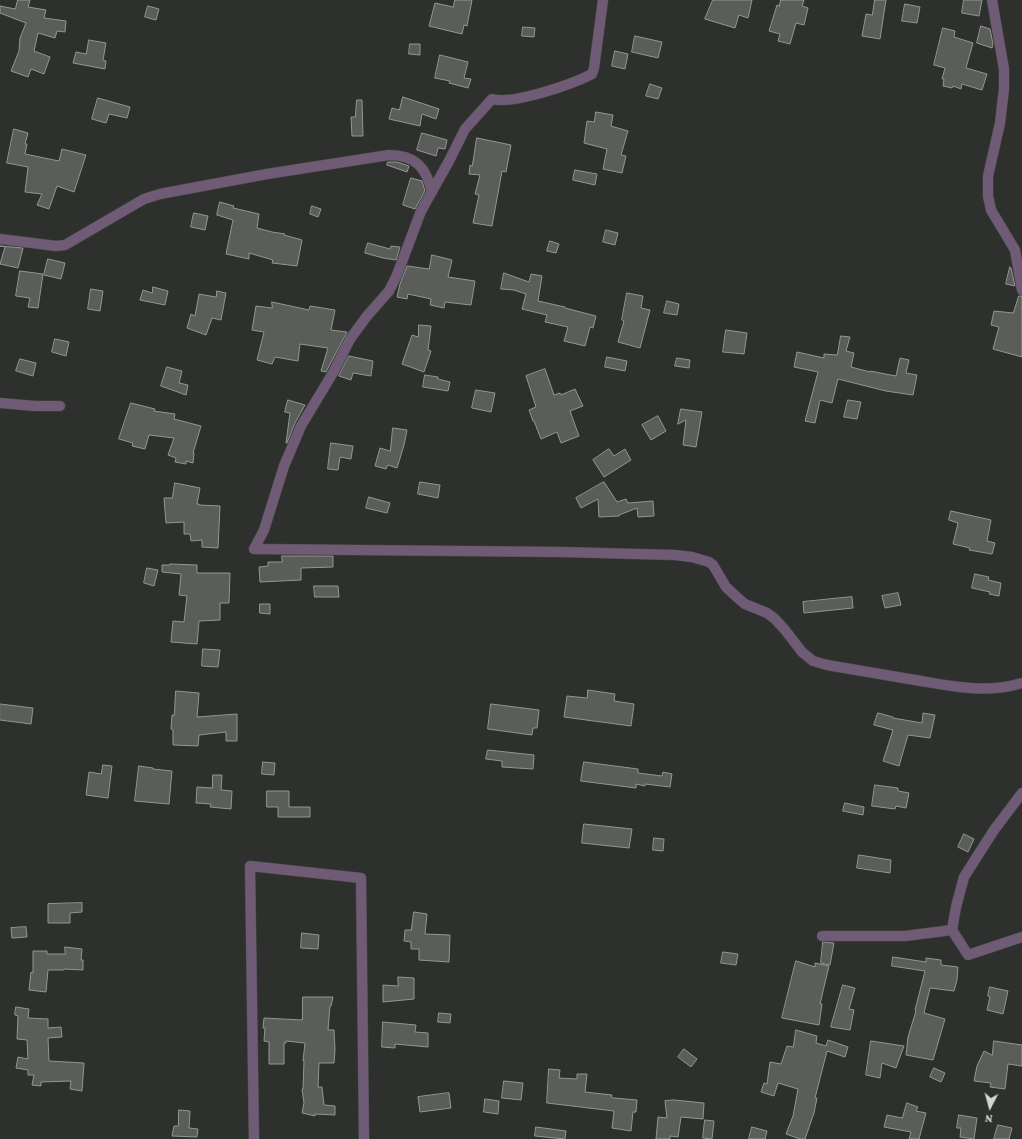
<!DOCTYPE html>
<html>
<head>
<meta charset="utf-8">
<style>
  body { margin:0 }
  #map { position:relative; width:1022px; height:1139px; overflow:hidden; background:#2d302d; font-family:"Crimson Pro",serif }
  canvas { display:block }
  .north { position:absolute; left:970px; top:1087px; width:40px; height:40px; -webkit-text-stroke:3px #2d302d; paint-order:stroke; rotate:186deg; font-size:11px; font-weight:700; line-height:16px; text-align:center; color:#d4d6d4 }
  .north::after { content:''; display:block; margin:auto; width:14px; height:18px; background:#d4d6d4; clip-path:polygon(50% 0,100% 100%,50% 72%,0 100%) }
</style>
</head>
<body>
<div id="map">
<canvas width="1022" height="1139"></canvas>
<div class="north">N</div>
</div>
<script>
const g = document.querySelector('canvas').getContext('2d');
g.lineJoin = 'round';
function fill(path, color) { g.fillStyle = color; g.fill(path, 'evenodd'); }
function stroke(path, color, width, dash) { g.strokeStyle = color; g.lineWidth = width; g.lineCap = dash ? 'butt' : 'round'; g.setLineDash(dash || []); g.stroke(path); }
const building = new Path2D(`
  M18 0H30L28 7 46 10 44 18 66 21 65 32 57 31 55 38 38 33 34 51 50 57 44 74 31 69 28 77 11 71 19 51 20 38 26 23 0 13V6L15 9Z
  M455 0H472L467 26 464 25 462 34 429 26 435 3 453 7Z
  M713 0H752L748 18 739 15 735 28 705 19Z
  M781 0H804L802 6 808 8 804 25 796 23 790 44 778 41 780 34 769 31 777 5 779 6Z
  M875 0H886L880 39 862 36 866 14 872 15Z
  M964 0H982L979 16 962 13Z
  M905 4 920 7 917 23 902 21Z
  M148 6 159 9 156 20 145 17Z
  M981 26 990 29 993 44 992 48 977 43Z
  M523 27 535 28 534 37 522 36Z
  M943 28 955 31 954 37 973 43 966 68 987 74 982 90 962 84 961 89 953 86 952 88 943 86 944 79H942L945 68 934 65Z
  M635 36 662 42 658 58 632 52Z
  M89 40 106 43 103 60 106 61 105 69 73 63 76 52 86 54Z
  M410 44H420V55L409 54Z
  M615 51 628 54 625 69 612 66Z
  M440 55 468 62 464 78 471 79 468 88 449 83 450 81 435 78Z
  M650 84 662 88 658 99 646 96Z
  M403 97 439 109 436 119 422 114 420 126 389 119 392 108 399 110Z
  M98 98 130 107 127 118 109 114 106 123 92 119Z
  M357 100H362L363 136H352L351 117H355Z
  M596 112 613 115 611 126 628 131 621 155 626 156 622 173 603 169 607 149 584 143 587 121 594 122Z
  M14 129 28 133 25 144H27L25 154 59 161 62 149 86 155 74 192 57 186 49 209 37 205 42 194 25 192 28 167 7 163Z
  M422 133 447 140 445 149 438 148 436 156 417 150Z
  M477 138 511 145 506 172 502 171 492 226 473 223 479 195 475 194 480 175 469 174 470 165 472 166Z
  M388 162H397L409 166 407 172 387 165Z
  M575 170 597 174 595 185 573 180Z
  M411 178 422 181 425 191 415 209 403 205Z
  M220 202 234 206 233 208 259 214 257 228 272 232 285 234 284 235 302 240 297 266 272 263 273 260 249 253V259L226 254 233 220 217 215Z
  M312 206 321 209 318 217 310 214Z
  M194 213 208 216 205 230 191 227Z
  M606 230 618 233 615 245 603 242Z
  M550 241 559 244 556 253 547 251Z
  M368 243 390 249 391 246 400 247 396 260 383 258 365 253Z
  M0 246 23 248 18 268 0 264 5 247Z
  M432 255 452 260 448 277 475 281 471 305 445 302 444 308 430 305 431 299 408 294 407 299 397 297 400 284 407 266 429 269Z
  M48 259 65 263 61 279 44 275Z
  M1010 267 1011 268 1015 286 1006 284Z
  M20 271 43 274 38 308 28 307 30 298 16 296Z
  M504 273 529 282 531 274 542 276 538 301 565 307V308L596 316 593 328 590 327 585 346 564 341 568 327 545 322 547 315 522 309 526 294 514 290 501 289Z
  M153 287 168 291 165 305 140 300 143 290 152 293Z
  M91 289 103 291 100 311 88 309Z
  M217 291 226 293 221 320 212 318 206 335 187 328 191 314 195 316 199 294 216 297Z
  M627 293 643 296 641 308 650 310 640 348 618 342 624 321 622 320Z
  M1019 296H1022V357L993 349 999 327 991 325 994 311 1013 313Z
  M667 301 679 304 677 315 664 313Z
  M272 302 309 310 310 306 335 310 331 330 347 332 326 372 321 371 328 348 300 344 298 361 275 357 272 364 257 360 264 332 252 330 256 306 272 308Z
  M419 325 431 326 428 350 431 351 424 372 402 364 412 335 418 337Z
  M726 330 747 333 744 354 723 352Z
  M841 336 850 337 846 351 854 353 851 367 870 372V371L896 376 900 358 909 360 906 373 917 375 913 395 886 391 838 379 832 403 820 400 815 423 805 421 818 372 794 367 797 352 824 358V354L837 355Z
  M55 339 69 342 66 356 52 352Z
  M349 356 373 361 371 376 353 373 351 380 339 376Z
  M607 357 627 361 625 371 605 367Z
  M677 358 690 360 689 368 675 366Z
  M20 359 36 363 33 376 16 371Z
  M167 367 182 371 179 383 188 385 186 395 161 386Z
  M545 369 554 395 560 393 561 395 575 389 583 406 570 411 579 436 561 443 557 432 541 439 534 421H533L529 410 536 407 526 376Z
  M425 375 438 377V379L450 382 448 391 423 387Z
  M476 390 495 393 491 412 472 408Z
  M288 400 305 405 295 423 287 443H286L290 413 285 412Z
  M848 400 861 402 857 419 844 417Z
  M131 403 155 409 154 411 175 414 174 419 201 426 193 453H194L193 463 186 461V464L175 462 176 458 168 455 174 438 149 435 145 449 132 446 133 443 119 439Z
  M681 409 702 412 696 447 683 445 686 420 678 424Z
  M658 416 666 431 651 440 642 425Z
  M393 428 407 430 404 445 397 468 388 465 386 469 375 466 380 448 390 451Z
  M331 443 353 446 351 459 340 457 338 470 328 469Z
  M609 449 614 456 625 449 631 460 604 477 593 460Z
  M420 482 440 485 438 498 418 494Z
  M604 482 617 502 626 499 628 503 653 501 654 516 638 517 637 508 619 515V516L599 517 598 499 581 508 576 498Z
  M175 483 200 488 197 504H199V505L220 506 218 548 202 547V540L191 541 190 534H184V522L166 523 164 498H172Z
  M369 497 390 503 387 513 366 508Z
  M951 511 991 520 987 541 995 543 992 554 969 550 970 548 953 544 958 523 949 520Z
  M282 556H333V567L301 568V580L260 582 259 567 268 566V562H282Z
  M170 564 197 565V573H230L229 603H220V620L199 621 197 644 171 642 173 621 184 622 187 596 179 595 181 574 162 572V565H169Z
  M147 568 158 570 154 586 144 583Z
  M975 574 989 577 988 580 1001 583 999 596 989 594 990 592 972 588Z
  M314 586H338L339 597H315Z
  M898 593 901 605 885 608 882 596Z
  M852 597 853 608 804 613 803 602Z
  M260 604H270V614L260 613Z
  M203 649 220 650 218 667 202 666Z
  M588 690 615 694 614 701 634 704 631 726 564 717 567 696 587 698Z
  M176 691 199 693 197 717 237 714V741H226V732L199 735 198 746 173 745V730L171 729 172 715H174Z
  M0 704 33 708 31 724 0 720Z
  M491 704 539 710 537 728H533L532 735 488 729Z
  M878 713 893 717V718L922 723 923 713 935 715 930 738 908 735 899 766 883 761 893 730 874 725Z
  M488 750 534 755 533 769 502 767V761L486 759Z
  M263 762 275 763 274 775 262 774Z
  M584 762 638 769V773L662 776 663 772 672 774 670 787 645 784V786L636 784V788L581 781Z
  M103 765 112 766 108 798 86 795 89 772 101 774Z
  M139 766 153 768V769L172 771 169 804 135 801Z
  M213 775H222L221 790 232 791 231 809 210 807 211 804 196 803 197 787 212 788Z
  M875 785 898 788V791L909 793 906 808 896 806 895 809 872 806Z
  M267 791H289V807H310V817H278V807H267Z
  M845 803 864 807 863 815 843 811Z
  M584 824 632 829 629 848 582 843Z
  M964 834 974 839 968 852 958 847Z
  M654 838 664 839 663 851 653 850Z
  M859 855 891 860 890 873 857 868Z
  M82 903V912L70 913V923H48V904Z
  M414 912 427 914 425 934 450 935 449 962 419 960V949H411V942L404 941 405 930H411Z
  M26 927 27 937 12 938 11 928Z
  M302 933 319 935 318 949 301 948Z
  M823 942 834 943 830 965 821 963Z
  M65 947 82 949 81 960H83V970L64 969V970H48L46 992 29 990 31 972 33 973V951H47V954H65Z
  M723 952 738 954 736 965 721 963Z
  M893 957 926 962V958L941 960V965L958 967 957 980 954 991 930 988 924 1013 945 1019 933 1060 906 1055 908 1037 916 1011 915 1010 925 971 892 966Z
  M796 961 815 967V963L829 966 820 1004H822L819 1025 782 1018Z
  M398 977 414 978V999L383 1002V985L398 986Z
  M843 985 855 988 849 1009 854 1010 850 1030 831 1027Z
  M990 987 1008 991 1003 1014 987 1010 990 997 988 996Z
  M303 997H333L331 1006H330L328 1030H334L335 1050 334 1063H319L318 1087H322L324 1105 335 1106V1115L315 1114V1116L302 1113 304 1103 302 1089H303L304 1061H303L305 1043 286 1041V1043H284V1064H269V1042L264 1041 265 1028H263L264 1018 302 1020Z
  M16 1007 29 1009 28 1018 48 1019V1028L61 1027 62 1037 48 1038 49 1061 84 1063 82 1091 70 1089 71 1081 41 1082V1086L32 1085 34 1075H28V1070L16 1068 18 1057 28 1059 27 1040 17 1039 18 1016 15 1015Z
  M439 1013 451 1014 450 1023 438 1022Z
  M383 1022 416 1025 415 1032 428 1033V1047L395 1044V1048L382 1047Z
  M796 1030 817 1036 816 1043 826 1046 828 1040 848 1047 845 1057 827 1051 815 1098H817L814 1113 805 1139H800L786 1134 793 1116 798 1089 778 1083 774 1096 761 1092 764 1083 767 1084 770 1062 781 1064 787 1046 793 1047Z
  M871 1041 904 1046 896 1068 882 1063 880 1078 866 1075Z
  M994 1041 1022 1045V1066L1008 1064 1005 1089 990 1087 991 1083 974 1081 977 1066 984 1051 992 1055Z
  M684 1049 697 1059 691 1067 678 1057Z
  M934 1068 945 1073 941 1082 930 1077Z
  M549 1069 560 1070 559 1078 577 1079V1074H587L585 1092 612 1095 611 1097 614 1098 637 1100 636 1112H633L631 1131 612 1128 614 1111 547 1103Z
  M504 1081 523 1083 521 1100 502 1098Z
  M449 1093 451 1108 420 1112 418 1097Z
  M485 1099 499 1101 498 1114 484 1112Z
  M674 1100 704 1103 703 1119 681 1117 678 1137 670 1136V1139H656L658 1117 667 1118 665 1101Z
  M907 1103 918 1107 916 1111 926 1113 919 1139H909L911 1132 884 1127 887 1115 902 1118Z
  M179 1110 190 1111 189 1128 198 1129 197 1137 172 1136 174 1126H178Z
  M959 1115 977 1118 974 1139 960 1137 961 1128H957Z
  M705 1120 714 1121 712 1139 703 1138Z
  M998 1125 1012 1128 1009 1139H994Z
  M536 1127 566 1131 565 1139 535 1136Z
  M752 1127 767 1131 765 1139H749Z`);
const minor = new Path2D(`
  M992 0 1004 69V89L1000 123 988 176V196L991 210 1015 250 1022 290
  M0 239 56 246 65 245 144 199 160 194 267 174 389 155C415 155 426 167 432 192
  M0 403 35 406H60
  M254 549 562 552 675 555 692 557 709 562 713 565 726 587 740 600 745 604 767 613 775 619 785 630 802 652 813 661 827 665C857 670 886 675 915 680 951 686 986 694 1022 683
  M254 549 264 530 284 466 301 426 334 371 350 339 367 316 389 291 397 275 421 211 449 161 465 129 492 99C513 105 573 84 592 74L594 68 603 0
  M952 930 968 955 1022 937
  M822 936H905L952 930 956 907 964 877 994 830 1022 793
  M254 1139 250 866 361 878 364 1139`);
fill(building, '#5a5d5a');
stroke(building, '#939793', 1);
stroke(minor, '#484b48', 11);
stroke(minor, '#6f5b76', 10);
</script>
</body>
</html>
